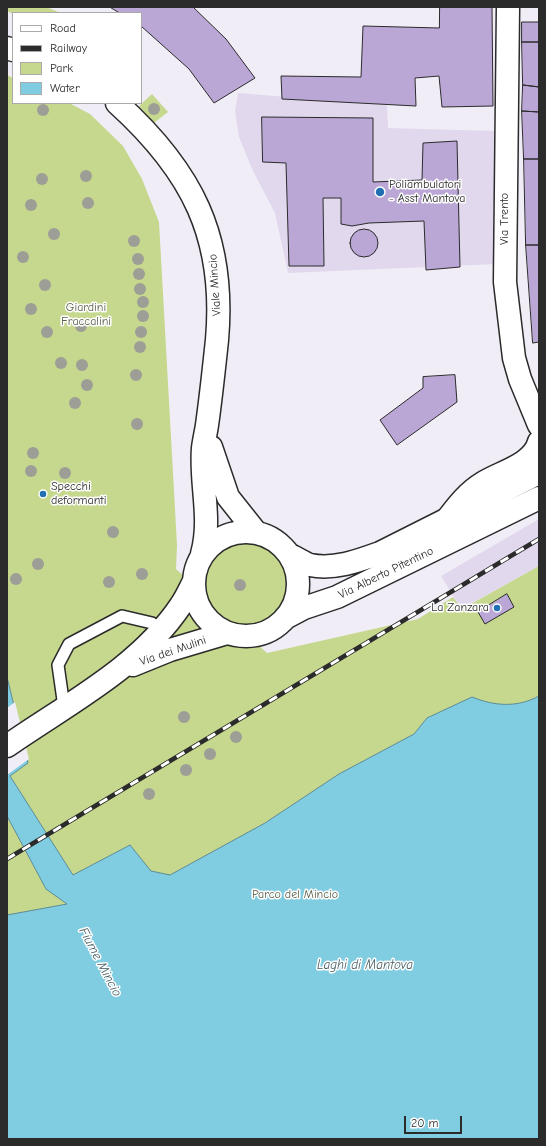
<!DOCTYPE html>
<html>
<head>
<meta charset="utf-8">
<style>
  body { margin:0 }
  #map { position:relative; width:546px; height:1146px; overflow:hidden; background:#f1edf7; font-family:"Comic Neue",sans-serif }
  canvas { display:block }
  .frame { position:absolute; inset:0; border:8px solid #2b2b2b; pointer-events:none }
  .legend { position:absolute; left:12px; top:12px; width:130px; height:92px; box-sizing:border-box; background:#fff; border:1px solid #aaa; margin:0; padding:5px 7px; list-style:none; font-size:12px; color:#2b2b2b }
  .legend li { display:flex; align-items:center; gap:8px; height:20px }
  .legend b { width:20px; border:1px solid #aaa }
  .scale { position:absolute; left:404px; top:1116px; width:58px; height:18px; box-sizing:border-box; border:2px solid #2b2b2b; border-top:0; padding-left:5px; font-size:12px; line-height:14px; white-space:nowrap; color:#2b2b2b; -webkit-text-stroke:3px #fff; paint-order:stroke }
</style>
</head>
<body>
<div id="map">
<canvas width="546" height="1146"></canvas>
<div class="frame"></div>
<ul class="legend">
<li><b style="height:5px;background:#fff"></b>Road</li>
<li><b style="height:5px;background:#2b2b2b"></b>Railway</li>
<li><b style="height:11px;background:#c5d88d"></b>Park</li>
<li><b style="height:11px;background:#80cce0"></b>Water</li>
</ul>
<div class="scale">20 m</div>
</div>
<script>
const g = document.querySelector('canvas').getContext('2d');
g.lineJoin = 'round';
function fill(path, color) { g.fillStyle = color; g.fill(path, 'evenodd'); }
function stroke(path, color, width, dash) { g.strokeStyle = color; g.lineWidth = width; g.lineCap = dash ? 'butt' : 'round'; g.setLineDash(dash || []); g.stroke(path); }
function label(font, color, halo, rows, align = 'center') {
  g.font = font + ' "Comic Neue",sans-serif'; g.lineWidth = 3; g.setLineDash([]); g.textBaseline = 'middle'; g.strokeStyle = halo; g.fillStyle = color; for (const [text, x, y, turn = 0] of rows) {
    g.save(); g.translate(x, y); g.rotate((+turn || 0) * Math.PI / 180); g.textAlign = isNaN(turn) ? turn : align; if (halo) g.strokeText(text, 0, 0); g.fillText(text, 0, 0); g.restore();
  }
}
const built = new Path2D(`
  M238 93 387 105 388 128 495 131 497 264 288 273 275 213 253 171 239 137 235 111Z
  M539 519V566L461 609 441 576Z`);
const green = new Path2D(`
  M7 7H46L61 13 13 14 7 11Z
  M7 75 13 78V103H69L90 114 123 146 142 179 159 222 177 545 176 569 206 596C194 536 277 520 288 576 290 587 287 599 280 608 270 622 254 627 237 625L267 653 418 619 453 597 462 609 539 566V1139H7Z
  M152 94 168 112 154 123 139 106Z`);
const water = new Path2D(`
  M7 677 28 763 10 776 73 875 130 845 151 871 170 875 265 823 339 774 414 734 427 718 472 697C494 706 517 708 539 696V1139H7V915L67 904 46 889 7 816Z`);
const pier = new Path2D(`
  M15 702 29 759 7 775V708Z`);
const building = new Path2D(`
  M110 7H193L226 39 255 78 214 103 189 69 141 26V13H120Z
  M440 7H492L493 106 442 107 439 76 415 78 416 106 282 99 281 76 361 77 363 26 439 28Z
  M522 22H539V42H522Z
  M522 42H539V87L523 85Z
  M523 85 539 87V112L522 111Z
  M522 111 539 112V159H524Z
  M262 117 373 118V182L422 180 423 143 457 141 460 267 426 270 424 221 369 223 352 226 341 224V198H323L324 266H289L286 163 263 162Z
  M524 159H539V245H526Z
  M350 243a14 14 0 1 1 28 0a14 14 0 1 1-28 0Z
  M526 245H539V342L533 343Z
  M455 375 457 402 397 445 380 420 423 388V377Z
  M507 594 514 607 485 624 478 612Z`);
const service = new Path2D(`
  M64 707 58 665 69 644 122 616 152 623 161 631`);
const minor = new Path2D(`
  M508 7 505 282 514 358 520 379 539 425
  M448 518C458 505 468 492 483 483 500 472 533 465 539 442`);
const primary = new Path2D(`
  M7 48 13 50
  M117 103C192 171 226 237 217 340 214 368 211 397 207 425 206 432 204 440 203 448 200 484 212 518 202 554
  M211 447 228 497 255 531
  M194 584a52 52 0 1 1 104 0a52 52 0 1 1-104 0Z
  M290 555C297 558 304 563 310 565 334 570 358 561 380 553L539 473
  M285 618 304 608 337 597 539 498
  M133 665 170 650 227 633
  M7 746C67 704 139 668 181 605 186 598 190 589 194 581`);
const rail = new Path2D(`
  M7 859 539 539`);
const trees = [
  [154,109],
  [43,110],
  [86,176],
  [42,179],
  [88,203],
  [31,205],
  [54,234],
  [134,241],
  [23,257],
  [138,259],
  [139,274],
  [45,285],
  [140,289],
  [143,302],
  [31,309],
  [143,316],
  [81,326],
  [47,332],
  [141,332],
  [140,347],
  [61,363],
  [82,365],
  [136,375],
  [87,385],
  [75,403],
  [137,424],
  [33,453],
  [31,471],
  [65,473],
  [113,532],
  [38,564],
  [142,574],
  [16,579],
  [109,582],
  [240,585],
  [184,717],
  [236,737],
  [210,754],
  [186,770],
  [149,794]
];
const markers = [
  [380,192,5,"#1f6fb2"],
  [43,494,4,"#1f6fb2"],
  [497,608,4,"#1f6fb2"]
];
const poiNames = [
  ["Poliambulatori",389,185],
  ["- Asst Mantova",389,199],
  ["Specchi",51,487],
  ["deformanti",51,501],
  ["La Zanzara",489,608,"right"]
];
const streetNames = [
  ["Via Trento",505,219,-90],
  ["Viale Mincio",215,285,-94],
  ["Via Alberto Pitentino",386,573,-26],
  ["Via dei Mulini",173,651,-19]
];
const parkNames = [
  ["Giardini",86,308],
  ["Fraccalini",86,322],
  ["Parco del Mincio",295,895]
];
const waterNames = [
  ["Fiume Mincio",100,962,62],
  ["Laghi di Mantova",365,965]
];
fill(built, '#e1d8ed');
fill(green, '#c5d88d');
fill(water, '#80cce0');
stroke(water, '#5e8c98', 1);
fill(pier, '#f1edf7');
fill(building, '#bba7d6');
stroke(building, '#2b2b2b', 1);
stroke(service, '#2b2b2b', 14);
stroke(minor, '#2b2b2b', 25);
stroke(primary, '#2b2b2b', 25);
stroke(service, '#fff', 11);
stroke(minor, '#fff', 22);
stroke(primary, '#fff', 22);
stroke(rail, '#2b2b2b', 4.5);
stroke(rail, '#fff', 3, [9]);
g.fillStyle = '#9d9f97';
for (const [x, y] of trees) { g.beginPath(); g.arc(x, y, 6, 0, 2 * Math.PI); g.fill(); }
for (const [x, y, r, color] of markers) { const dot = new Path2D(); dot.arc(x, y, r, 0, 2 * Math.PI); g.fillStyle = color; g.fill(dot); stroke(dot, '#fff', 1.5); }
label('12px', '#2b2b2b', '#fff', poiNames, 'left');
label('12px', '#2b2b2b', '#fff', streetNames);
label('12px', '#595f48', '#fff', parkNames);
label('italic 13px', '#445b61', '#fff', waterNames);
</script>
</body>
</html>
